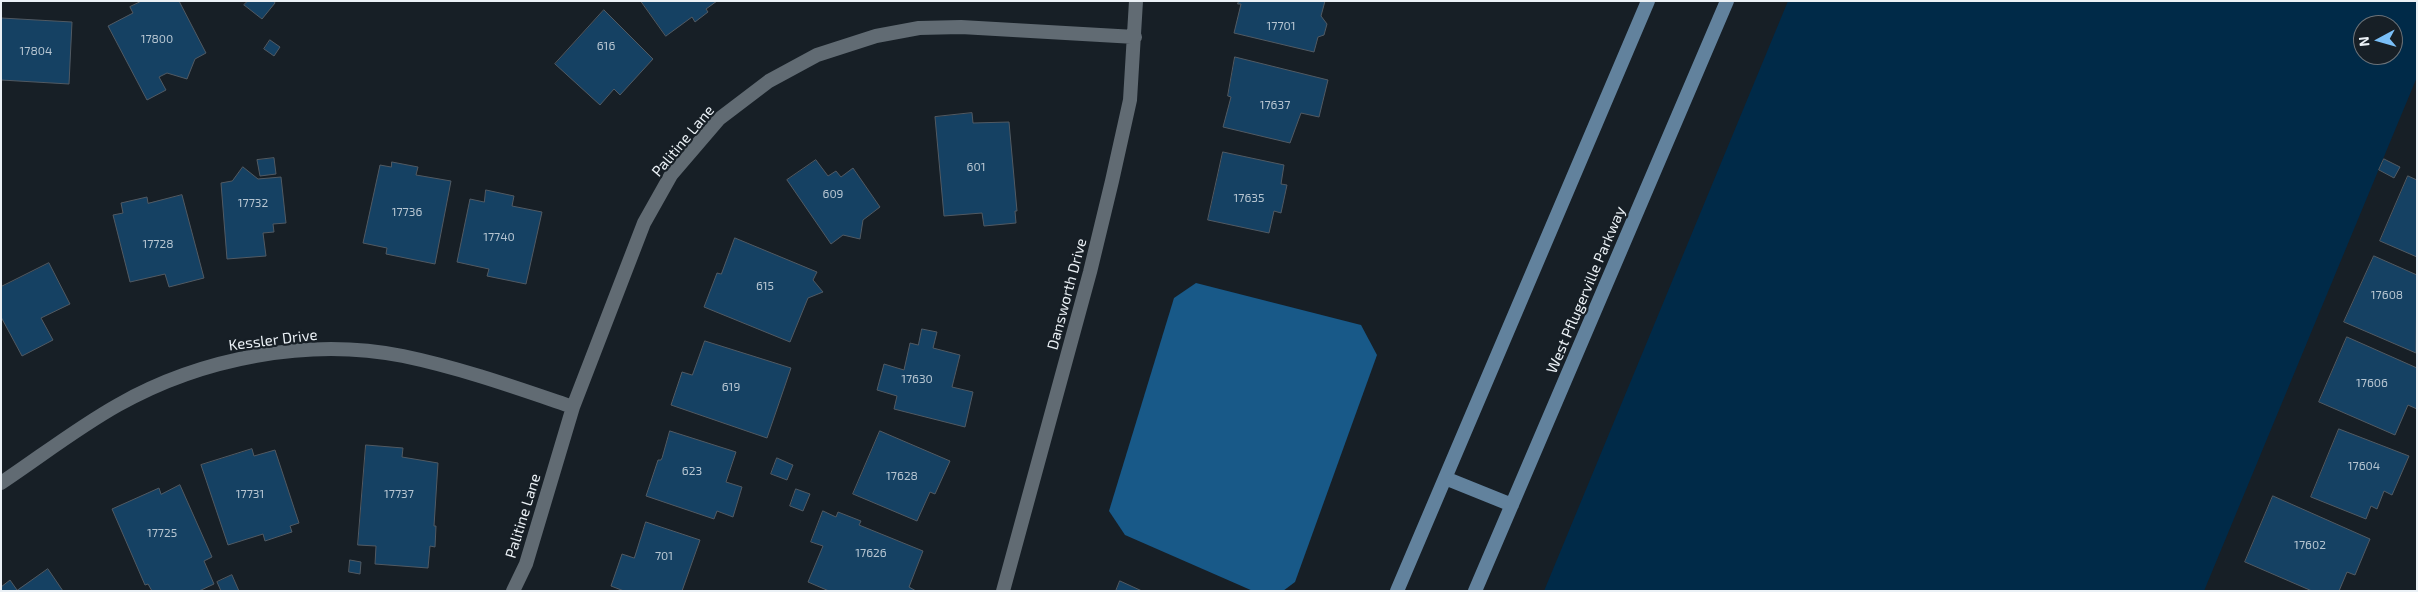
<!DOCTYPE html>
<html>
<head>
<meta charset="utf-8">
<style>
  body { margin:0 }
  #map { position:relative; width:2418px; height:592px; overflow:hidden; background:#171f26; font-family:"Exo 2",sans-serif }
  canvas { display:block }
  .frame { position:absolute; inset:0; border:2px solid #ebf1f6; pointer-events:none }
  .north { position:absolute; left:2353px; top:15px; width:50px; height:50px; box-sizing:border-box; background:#171f26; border:1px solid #6c7379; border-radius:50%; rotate:264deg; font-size:14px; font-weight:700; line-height:20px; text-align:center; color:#ebf1f6 }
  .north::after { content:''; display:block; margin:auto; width:18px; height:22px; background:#7abff8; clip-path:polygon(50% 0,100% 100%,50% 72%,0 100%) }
</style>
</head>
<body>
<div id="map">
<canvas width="2418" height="592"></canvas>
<div class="frame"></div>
<div class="north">N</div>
</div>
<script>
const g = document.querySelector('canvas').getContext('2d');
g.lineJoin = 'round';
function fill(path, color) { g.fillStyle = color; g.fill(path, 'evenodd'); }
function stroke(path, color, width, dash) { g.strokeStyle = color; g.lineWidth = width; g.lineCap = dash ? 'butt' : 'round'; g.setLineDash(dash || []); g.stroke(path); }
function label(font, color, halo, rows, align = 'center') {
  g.font = font + ' "Exo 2",sans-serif'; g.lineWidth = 4.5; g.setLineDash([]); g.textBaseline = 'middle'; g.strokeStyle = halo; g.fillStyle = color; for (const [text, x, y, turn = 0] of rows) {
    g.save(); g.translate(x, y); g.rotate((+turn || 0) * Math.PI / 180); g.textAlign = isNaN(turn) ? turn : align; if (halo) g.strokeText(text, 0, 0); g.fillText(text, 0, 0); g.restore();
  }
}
const green = new Path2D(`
  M1788 1H2417V77L2204 591H1544ZM2363 25H2393V55H2363Z`);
const water = new Path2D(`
  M1196 283 1361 325 1377 355 1295 582 1283 591H1253L1125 535 1109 511 1174 298Z`);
const building = new Path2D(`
  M142 1H179L206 53 195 59 187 79 167 73 159 77 166 90 147 100 108 26 133 13 130 7Z
  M248 1H274L275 3 262 19 244 5Z
  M641 1H717L706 9 708 12 695 22 692 17 666 36Z
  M1239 1H1325L1321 16 1327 24 1324 35 1318 37 1314 52 1234 33 1241 4H1238Z
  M604 10 653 59 620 95 614 89 600 105 555 64Z
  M1 18 72 22 69 84 1 80Z
  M270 40 280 47 274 56 264 49Z
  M1235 57 1328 80 1319 117 1301 113 1290 143 1223 127 1231 97 1228 96Z
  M972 113 973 123 1009 122 1017 211H1015L1016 223 984 226 982 213 944 216 935 117Z
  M1223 152 1284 165 1281 184 1287 185 1281 213 1274 211 1269 233 1208 220Z
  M274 158 276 174 260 176 257 160Z
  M2384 159 2400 167 2394 178 2379 170Z
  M816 160 828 176 836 171 841 177 853 168 880 207 863 220 860 239 843 235 831 244 787 180Z
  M392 162 418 167 416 175 451 181 435 264 386 254 387 248 363 243 380 165 391 167Z
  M243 167 258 179 281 177 286 223 273 224 274 232 263 233 266 256 227 259 221 183 232 181Z
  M2408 176 2417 180V257L2380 241Z
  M486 190 514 196 512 206 542 212 526 284 487 276 489 269 457 262 470 199 484 202Z
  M182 195 204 278 169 287 165 274 130 282 113 215 123 213 121 203 147 197 148 203Z
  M735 238 817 272 813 280 823 292 808 298 790 342 704 307 717 273 721 274Z
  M2374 256 2417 275 2416 353 2344 322Z
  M49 263 70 304 41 318 53 340 22 356 1 317V287Z
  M922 329 937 332 933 348 960 355 952 387 973 392 965 427 894 409 897 396 877 390 884 364 904 370 910 343 918 345Z
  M2347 337 2417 368V409L2408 405 2395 435 2319 402Z
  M705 341 791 368 767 438 671 405 682 372 692 375Z
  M2339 429 2409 456 2392 495 2384 491 2377 509 2371 506 2366 519 2311 497Z
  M670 431 736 452 726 482 742 487 733 517 717 511 714 519 646 496 658 460H661L662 458Z
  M880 431 950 461 935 494 930 492 917 521 853 494Z
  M366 445 403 448 402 457 438 463 434 526H436L435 547 430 546 428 568 375 564 376 546 358 545Z
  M252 449 254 456 275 450 299 523 290 526 292 532 265 541 263 534 228 545 201 465Z
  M777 458 793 465 787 480 771 474Z
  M180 485 212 557 204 561 214 584 199 591H152L148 584 145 585 112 509 159 488 161 494Z
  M796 489 810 494 803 511 790 506Z
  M2273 496 2370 539 2355 575 2347 572 2339 591H2312L2245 562Z
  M823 511 836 517 838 512 861 521 859 525 923 551 909 587 916 591H829L808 582 823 546 811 542Z
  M646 522 700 540 682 591H624L611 586 622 554 634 558Z
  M350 560 361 562 360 574 349 572Z
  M48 569 63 591H1V587L10 580 17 590Z
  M232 575 239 591H221L217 582Z
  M1120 581 1142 591H1116Z`);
const minor = new Path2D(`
  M1 483C40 457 77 428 118 405 201 358 309 337 403 356 461 368 517 388 573 407
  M513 591 526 564 573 407 644 223 671 175 719 119 769 81 817 55 876 36 919 28 961 27 1135 37
  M1003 591 1090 272 1112 181 1130 100 1136 1`);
const secondary = new Path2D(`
  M1445 478 1512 505
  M1397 591 1648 1
  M1475 591 1727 1`);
const numberNames = [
  ["17701",1281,26],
  ["17800",157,39],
  ["616",606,46],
  ["17804",36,51],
  ["17637",1275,105],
  ["601",976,167],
  ["609",833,194],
  ["17635",1249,198],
  ["17732",253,203],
  ["17736",407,212],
  ["17740",499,237],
  ["17728",158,244],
  ["615",765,286],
  ["17608",2387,295],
  ["17630",917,379],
  ["17606",2372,383],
  ["619",731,387],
  ["17604",2364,466],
  ["623",692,471],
  ["17628",902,476],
  ["17731",250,494],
  ["17737",399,494],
  ["17725",162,533],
  ["17602",2310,545],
  ["17626",871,553],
  ["701",664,556]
];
const streetNames = [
  ["Palitine Lane",683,141,-50],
  ["West Pflugerville Parkway",1586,290,-67],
  ["Dansworth Drive",1067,294,-75],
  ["Kessler Drive",273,340,-7],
  ["Palitine Lane",523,516,-73]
];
fill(green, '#002a48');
fill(water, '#185988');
fill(building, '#154163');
stroke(building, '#515a63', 1);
stroke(minor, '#616b73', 14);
stroke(secondary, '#62829d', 14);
label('12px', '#b6c5d1', null, numberNames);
label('15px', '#ebf1f6', '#171f26', streetNames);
</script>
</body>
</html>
